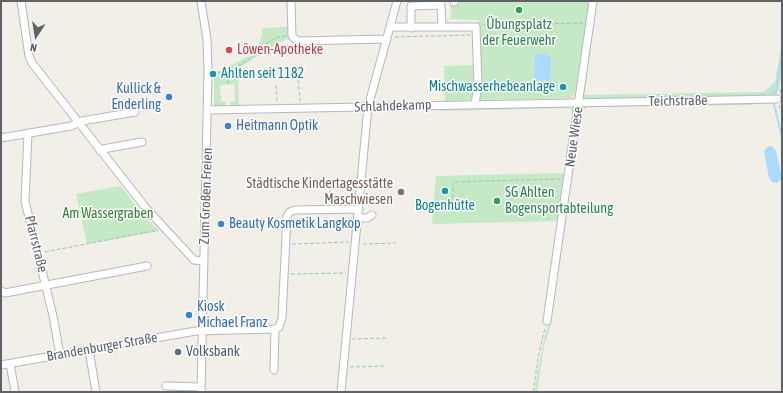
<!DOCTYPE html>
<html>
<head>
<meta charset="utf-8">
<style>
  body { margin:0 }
  #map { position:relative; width:783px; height:393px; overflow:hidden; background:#f1efe8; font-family:"Asap Condensed",sans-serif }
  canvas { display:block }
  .frame { position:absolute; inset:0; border:2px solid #5f6368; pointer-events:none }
  .north { position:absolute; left:16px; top:16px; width:40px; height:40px; -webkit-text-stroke:3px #fff; paint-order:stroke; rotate:192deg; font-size:11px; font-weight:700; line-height:16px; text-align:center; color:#5f6368 }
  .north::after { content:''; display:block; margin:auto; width:14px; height:18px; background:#5f6368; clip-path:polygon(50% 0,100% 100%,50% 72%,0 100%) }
</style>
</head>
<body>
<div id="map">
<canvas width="783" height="393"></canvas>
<div class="frame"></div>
<div class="north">N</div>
</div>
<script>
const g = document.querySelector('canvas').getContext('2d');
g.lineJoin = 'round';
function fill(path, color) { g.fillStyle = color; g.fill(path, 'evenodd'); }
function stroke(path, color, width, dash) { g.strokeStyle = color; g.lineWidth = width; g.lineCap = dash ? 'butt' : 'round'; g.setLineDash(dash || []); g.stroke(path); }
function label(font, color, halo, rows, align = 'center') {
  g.font = font + ' "Asap Condensed",sans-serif'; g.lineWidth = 3; g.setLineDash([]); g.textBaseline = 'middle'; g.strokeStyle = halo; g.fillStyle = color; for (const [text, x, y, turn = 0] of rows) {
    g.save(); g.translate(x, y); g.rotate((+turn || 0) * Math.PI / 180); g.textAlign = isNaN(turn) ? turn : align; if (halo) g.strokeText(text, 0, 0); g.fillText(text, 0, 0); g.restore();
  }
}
const green = new Path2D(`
  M450 1H589L575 94 570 98 479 100 481 87 478 20 451 19Z
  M595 1H597L584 95 764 92 775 82 782 41C782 58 783 79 777 94L772 96 584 100 582 97Z
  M289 26V38L271 47 239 68 238 71 239 105 231 106V102L235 101 234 84 220 85 221 101H225L226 106H214V74L255 53 262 36V28L285 27Z
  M475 65V86L473 100 445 101 444 66Z
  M749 102 753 105 587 107 581 113 550 327 544 346 537 392H534L543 343 549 321 580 109 585 106Z
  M560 106 574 108 566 177H563L557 221 432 224 436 176 564 173 573 113 569 108 441 111V109Z
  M121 186 141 212 159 231 87 244 76 194Z`);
const water = new Path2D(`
  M538 54C543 54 548 53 551 58L550 80 537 81 534 80 535 56Z
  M769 146 773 147 776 151 782 178 777 183 772 182 769 178 764 151Z`);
const stream = new Path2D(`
  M773 94 776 91 782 56
  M774 104 782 137`);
const path = new Path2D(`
  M483 25 583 23
  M395 37 470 35
  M297 68 300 101
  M216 72 228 73 256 55 262 47 270 41 279 37 286 36
  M228 74V84
  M276 85 277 102
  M780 93 782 85
  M779 105 782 116
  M310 186H330V202
  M449 200H453V182L560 179
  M292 244 349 242
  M363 244 396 243
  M45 252 158 230
  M291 274 346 273
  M352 339 388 338
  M350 367 386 366
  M533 392 539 353 545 328`);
const minor = new Path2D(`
  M21 1 29 56 32 63 146 208 194 260 204 261
  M201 1 207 40 208 71 201 392
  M291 1 292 36 295 39 298 41 387 39
  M454 1V2
  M390 27H476L478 86 475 104
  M411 28V6L441 5 442 27
  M208 110 777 99
  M28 133 25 201 53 316 60 355
  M1 138 71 126 82 121 135 112
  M100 151 103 149 142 142
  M358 218H367L372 215
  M1 291 5 293 147 266
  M547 321 593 1
  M89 350 96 392
  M10 364 15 392
  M1 365 196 331 275 329 279 327 282 318 287 216 290 212 295 210 359 209
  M274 370 275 329
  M166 386 201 387
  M341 392 368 107 397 1`);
const markers = [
  [519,10,4,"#2e9e5b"],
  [229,50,4,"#e0444e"],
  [213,74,4,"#0f9aa8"],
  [563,87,4,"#0f9aa8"],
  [169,97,4,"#3f7fe0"],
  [228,126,4,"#3f7fe0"],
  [445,191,4,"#0f9aa8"],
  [401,192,4,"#8d6e63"],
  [497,201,4,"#2e9e5b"],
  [221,224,4,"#3f7fe0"],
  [189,315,4,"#3f7fe0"],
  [178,352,4,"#5c6f8a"]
];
const leisureNames = [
  ["Übungsplatz",519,25],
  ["der Feuerwehr",519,41],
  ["SG Ahlten",505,193,"left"],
  ["Bogensportabteilung",505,209,"left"]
];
const healthNames = [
  ["Löwen-Apotheke",237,50]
];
const cultureNames = [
  ["Ahlten seit 1182",221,74],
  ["Mischwasserhebeanlage",555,87,"right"],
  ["Bogenhütte",445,206,"center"]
];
const shopNames = [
  ["Kullick &",161,89,"right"],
  ["Enderling",161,105,"right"],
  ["Heitmann Optik",236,126],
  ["Beauty Kosmetik Langkop",229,224],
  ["Kiosk",197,307],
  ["Michael Franz",197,323]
];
const streetNames = [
  ["Teichstraße",678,101,-1],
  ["Schlahdekamp",393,106,-2],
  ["Neue Wiese",574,137,-82],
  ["Zum Großen Freien",206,196,-88],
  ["Pfarrstraße",36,244,76],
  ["Brandenburger Straße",102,347,-10]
];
const educationNames = [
  ["Städtische Kindertagesstätte",393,184],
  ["Maschwiesen",393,200]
];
const parkNames = [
  ["Am Wassergraben",108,214]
];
const serviceNames = [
  ["Volksbank",186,352]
];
fill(green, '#c5e8c5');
fill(water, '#aadaff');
stroke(stream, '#aadaff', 2);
stroke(minor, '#b5b8bc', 9);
stroke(path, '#9cc7a9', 1, [4, 2]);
stroke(minor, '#fff', 7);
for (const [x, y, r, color] of markers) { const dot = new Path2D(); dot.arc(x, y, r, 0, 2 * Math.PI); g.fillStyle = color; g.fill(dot); stroke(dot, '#fff', 1.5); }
label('14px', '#27864d', '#fff', leisureNames);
label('14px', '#be3a42', '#fff', healthNames, 'left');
label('14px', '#0d838f', '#fff', cultureNames, 'left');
label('14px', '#366cbe', '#fff', shopNames, 'left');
label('14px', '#5f6368', '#fff', streetNames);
label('14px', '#785e54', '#fff', educationNames, 'right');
label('14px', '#348238', '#fff', parkNames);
label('14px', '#4e5e75', '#fff', serviceNames, 'left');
</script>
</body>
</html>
